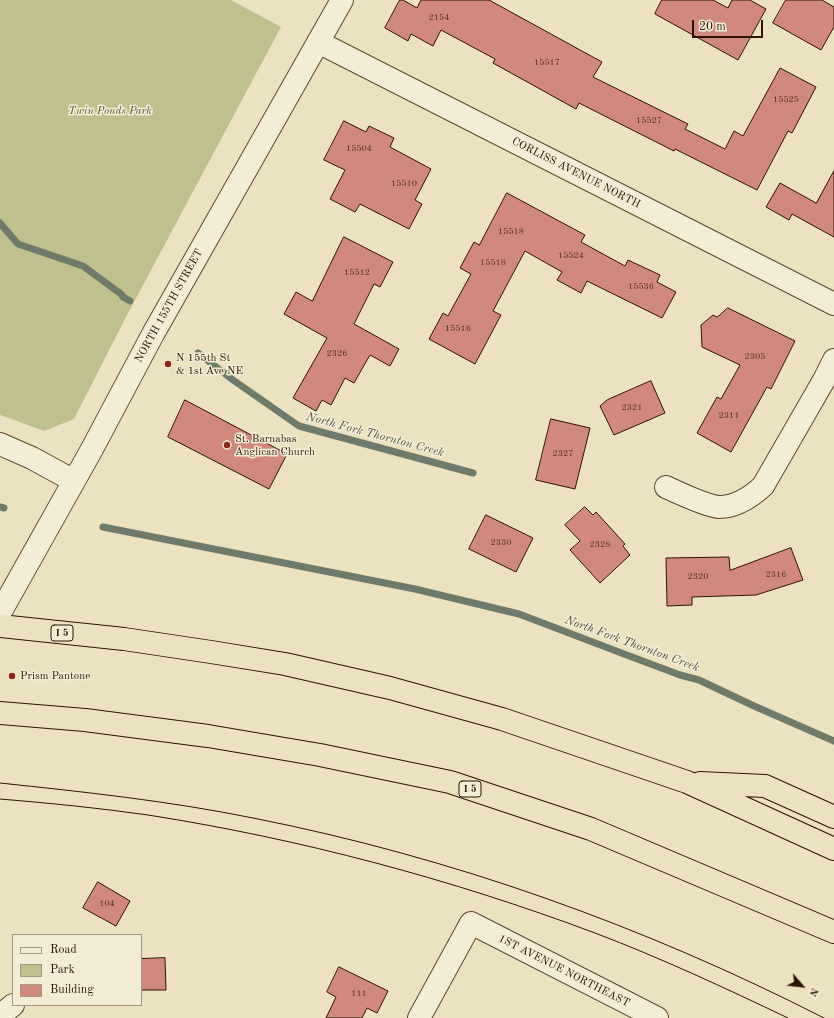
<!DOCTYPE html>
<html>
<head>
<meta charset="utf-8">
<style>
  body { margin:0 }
  #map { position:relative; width:834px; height:1018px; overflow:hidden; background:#ece2c2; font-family:"Old Standard TT",serif }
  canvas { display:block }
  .legend { position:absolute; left:12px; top:934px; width:130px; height:72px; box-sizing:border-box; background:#f3ecd7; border:1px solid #a59583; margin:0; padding:5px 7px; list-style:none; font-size:12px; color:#301205 }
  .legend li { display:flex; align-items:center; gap:8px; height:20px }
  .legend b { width:20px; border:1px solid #a59583 }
  .north { position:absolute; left:782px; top:966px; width:40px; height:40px; -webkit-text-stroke:3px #f3ecd7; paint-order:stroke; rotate:118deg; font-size:11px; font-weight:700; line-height:16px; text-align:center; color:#301205 }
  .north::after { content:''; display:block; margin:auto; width:14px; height:18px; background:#301205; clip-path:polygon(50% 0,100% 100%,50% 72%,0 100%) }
  .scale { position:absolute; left:692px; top:20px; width:71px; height:18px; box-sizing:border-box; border:2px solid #301205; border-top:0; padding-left:5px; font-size:12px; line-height:14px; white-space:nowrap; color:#301205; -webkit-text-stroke:3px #f3ecd7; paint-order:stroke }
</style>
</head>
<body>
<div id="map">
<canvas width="834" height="1018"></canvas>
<ul class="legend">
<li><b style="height:5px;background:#f3ecd7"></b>Road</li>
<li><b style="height:11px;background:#c0c08e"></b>Park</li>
<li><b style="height:11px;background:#d1897f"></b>Building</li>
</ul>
<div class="north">N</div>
<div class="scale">20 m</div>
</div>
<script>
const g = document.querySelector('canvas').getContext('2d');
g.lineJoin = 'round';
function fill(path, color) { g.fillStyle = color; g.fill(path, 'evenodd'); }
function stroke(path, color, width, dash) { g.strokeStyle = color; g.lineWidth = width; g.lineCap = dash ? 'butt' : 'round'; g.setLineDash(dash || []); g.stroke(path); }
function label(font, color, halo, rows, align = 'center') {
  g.font = font + ' "Old Standard TT",serif'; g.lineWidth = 3; g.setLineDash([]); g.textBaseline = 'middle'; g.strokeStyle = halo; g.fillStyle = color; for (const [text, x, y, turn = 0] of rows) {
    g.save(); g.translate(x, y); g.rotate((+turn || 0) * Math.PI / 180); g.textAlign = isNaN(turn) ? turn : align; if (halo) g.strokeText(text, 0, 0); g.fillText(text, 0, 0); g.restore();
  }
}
const green = new Path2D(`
  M0 0H231L281 27 127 315 74 419 44 431 0 415Z`);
const stream = new Path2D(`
  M0 223 18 244 83 266 121 294 123 297 130 301
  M198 353 233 380 299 426 473 473
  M0 507 4 508
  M103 527 415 589 519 614 632 657 680 675 699 680 754 706 834 741`);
const building = new Path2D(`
  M400 0H403L417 8 421 0H489L602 62 593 77 688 124 685 129 725 149 734 131 743 136 780 68 816 87 792 133 788 131 757 190 675 149 674 151 579 103 576 109 493 63 495 59 441 30 433 46 411 34 408 41 385 28Z
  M662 0H713L728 8 732 0H750L766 9 738 60 655 14Z
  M786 0H822L834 7V27L821 50 773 23Z
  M344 121 366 132 369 126 394 138 390 147 431 169 415 200 422 204 409 229 360 204 355 212 330 199 345 170 324 160Z
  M834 171V237L792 214 789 220 766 207 780 183 816 203Z
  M507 193 585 235 581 242 625 266 628 260 660 275 657 282 676 292 662 318 587 281 581 293 557 280 562 272 525 251 493 311 501 315 475 364 429 339 443 313 448 316 471 274 460 268 474 242 479 245Z
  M344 237 393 262 380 287 374 284 354 324 399 349 390 366 370 355 354 383 345 378 331 405 322 400 316 411 293 398 327 338 284 314 296 292 312 301Z
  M728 308 795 341 771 389 767 387 731 452 697 433 717 397 721 399 740 365 702 347 701 325 713 315 717 317Z
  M651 381 665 413 614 435 600 406 607 400Z
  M185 400 287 454 269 489 168 437Z
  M551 419 590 428 575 489 536 480Z
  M585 507 593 515 596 512 625 544 623 546 630 555 600 583 570 550 580 541 565 525Z
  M486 515 533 538 516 572 469 549Z
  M791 548 803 580 756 595 692 597V605L667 606 666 558 729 557 730 570Z
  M98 882 130 901 116 926 83 908Z
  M165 958 166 990H141V959Z
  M339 967 388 991 377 1013 367 1008 362 1018H326L336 997 327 992Z`);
const minor = new Path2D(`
  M318 42 834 304
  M0 444 32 458 74 481
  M666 487C679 493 706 506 719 507 736 507 751 497 763 486L824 380 834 360
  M0 613 92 449 153 334 342 0
  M0 1018 2 1014 13 1005
  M419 1018 471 923 657 1018`);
const highway = new Path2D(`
  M0 626 124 639 211 652 285 664 390 688 502 719 687 782 834 849
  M0 713 85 720 208 736 320 755 450 782 591 829 834 932
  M700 783 765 786 834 817`);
const tram = new Path2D(`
  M0 783C85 792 169 801 253 818 451 857 644 926 824 1018
  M0 799C49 803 99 808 148 815 301 839 451 879 595 933 661 958 725 988 788 1018`);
const markers = [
  [168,364,4,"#8f2418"],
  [227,445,4,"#8f2418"],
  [12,676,4,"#8f2418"]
];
const numberNames = [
  ["2154",439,18],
  ["15517",547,63],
  ["15525",786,100],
  ["15527",649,121],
  ["15504",359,149],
  ["15510",404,184],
  ["15518",511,232],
  ["15524",571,256],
  ["15518",493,263],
  ["15512",357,273],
  ["15536",641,287],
  ["15516",458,329],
  ["2326",337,354],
  ["2305",755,357],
  ["2321",632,408],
  ["2311",729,416],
  ["2327",563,454],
  ["2330",501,543],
  ["2328",600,545],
  ["2316",776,575],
  ["2320",698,577],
  ["104",107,904],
  ["111",359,994]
];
const shields = [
  [62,633,22],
  [470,789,22]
];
const shieldNames = [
  ["I 5",62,633],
  ["I 5",470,789]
];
const parkNames = [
  ["Twin Ponds Park",110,111]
];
const streetNames = [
  ["CORLISS AVENUE NORTH",576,173,27],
  ["NORTH 155TH STREET",169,306,-61],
  ["1ST AVENUE NORTHEAST",564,971,27]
];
const poiNames = [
  ["N 155th St",176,358],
  ["& 1st Ave NE",176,371],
  ["St. Barnabas",235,439],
  ["Anglican Church",235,452],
  ["Prism Pantone",20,676]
];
const waterNames = [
  ["North Fork Thornton Creek",375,435,15],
  ["North Fork Thornton Creek",632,644,20]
];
fill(green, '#c0c08e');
stroke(stream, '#6f7a6a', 7);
fill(building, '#d1897f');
stroke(building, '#301205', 1);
stroke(minor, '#5f4634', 24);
stroke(highway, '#301205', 24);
stroke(minor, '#f3ecd7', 22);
stroke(highway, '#ece2c2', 22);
stroke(tram, '#301205', 1);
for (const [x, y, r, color] of markers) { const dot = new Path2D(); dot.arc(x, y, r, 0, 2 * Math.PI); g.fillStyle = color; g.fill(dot); stroke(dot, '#f3ecd7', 1.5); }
label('9px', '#583024', null, numberNames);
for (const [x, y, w] of shields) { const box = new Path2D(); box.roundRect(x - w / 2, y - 8, w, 16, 3); g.fillStyle = '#f3ecd7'; g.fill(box); stroke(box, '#301205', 1); }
label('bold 10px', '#301205', null, shieldNames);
label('italic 11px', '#624f35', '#f3ecd7', parkNames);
label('11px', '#301205', '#f3ecd7', streetNames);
label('11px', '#301205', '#f3ecd7', poiNames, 'left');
label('italic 12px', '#554f40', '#f3ecd7', waterNames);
</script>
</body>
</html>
